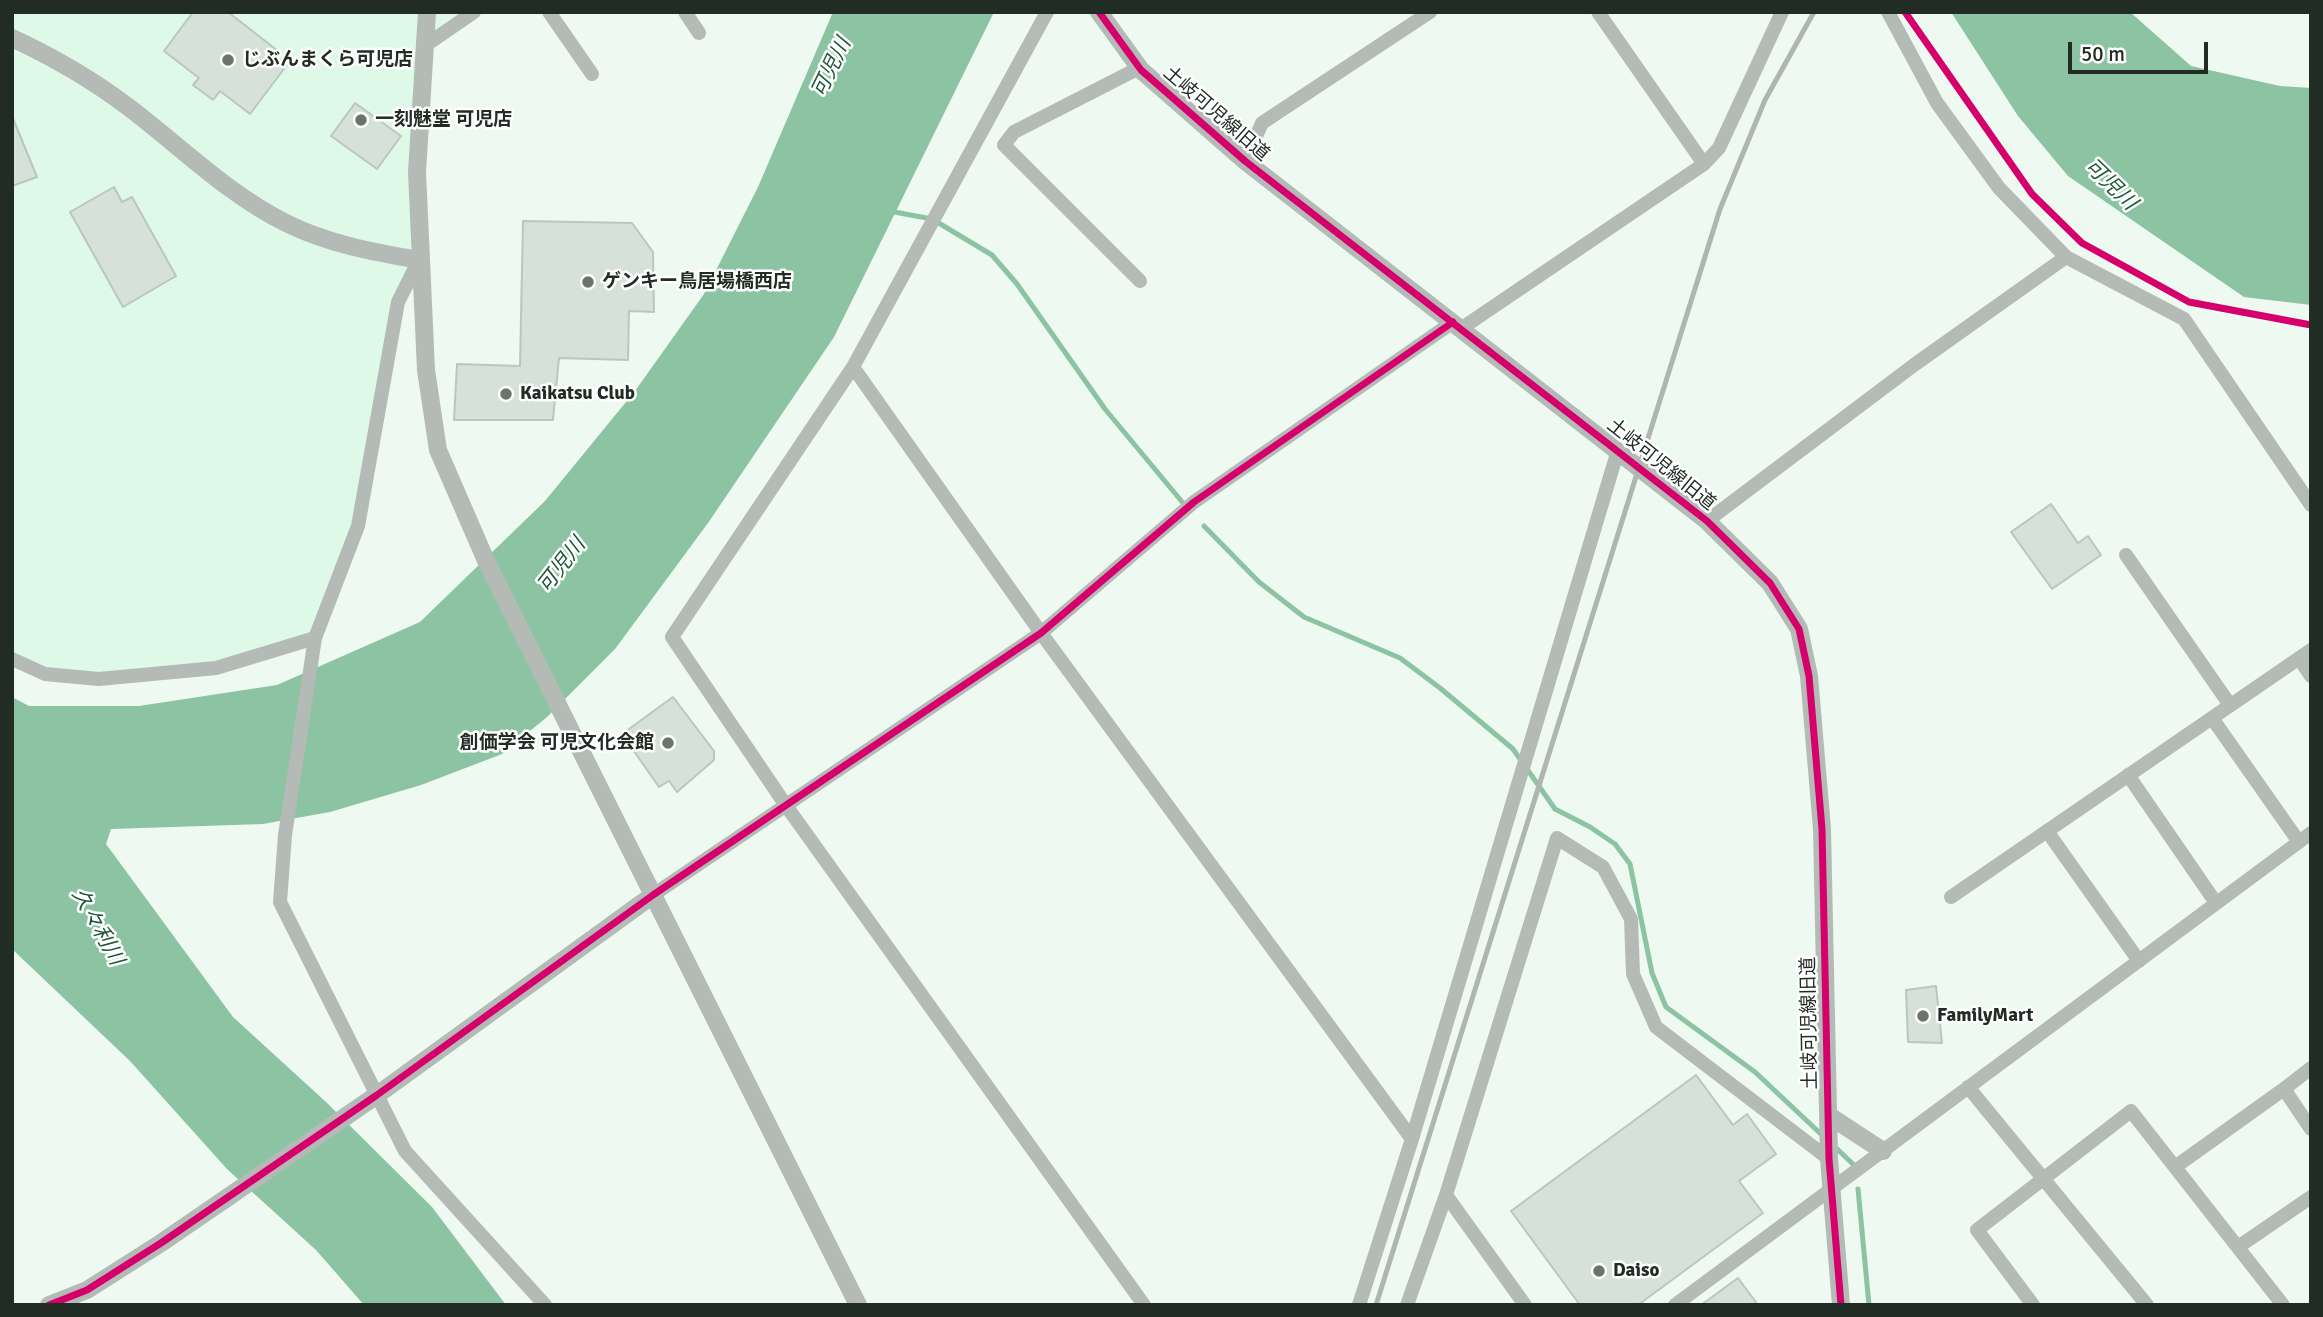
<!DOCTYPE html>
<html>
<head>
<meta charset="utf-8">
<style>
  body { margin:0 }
  #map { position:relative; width:2323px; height:1317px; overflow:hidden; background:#edf9f1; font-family:Signika,sans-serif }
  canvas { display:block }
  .frame { position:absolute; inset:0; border:14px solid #212c25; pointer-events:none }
  .scale { position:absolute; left:2068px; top:42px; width:140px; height:32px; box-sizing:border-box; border:4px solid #212c25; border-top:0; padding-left:9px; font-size:21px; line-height:24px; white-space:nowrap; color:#212c25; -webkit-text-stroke:5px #fff; paint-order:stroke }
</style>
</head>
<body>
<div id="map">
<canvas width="2323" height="1317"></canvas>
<div class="frame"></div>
<div class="scale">50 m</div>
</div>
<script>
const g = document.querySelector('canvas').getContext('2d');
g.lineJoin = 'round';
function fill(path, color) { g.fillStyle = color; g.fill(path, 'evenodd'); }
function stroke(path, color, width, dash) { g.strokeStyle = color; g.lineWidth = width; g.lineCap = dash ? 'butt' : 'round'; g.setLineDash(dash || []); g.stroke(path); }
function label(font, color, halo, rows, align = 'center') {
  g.font = font + ' Signika,"Noto Sans JP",sans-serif'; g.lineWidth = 5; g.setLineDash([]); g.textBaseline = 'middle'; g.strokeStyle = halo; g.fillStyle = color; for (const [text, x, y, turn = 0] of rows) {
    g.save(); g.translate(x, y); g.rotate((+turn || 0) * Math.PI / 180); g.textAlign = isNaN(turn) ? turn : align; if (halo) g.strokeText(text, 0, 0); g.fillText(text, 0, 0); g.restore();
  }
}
const built = new Path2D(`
  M12 12H474L426 45 419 260 398 302 358 526 315 638 216 668 45 674 12 659Z`);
const water = new Path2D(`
  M833 12H994L834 337 708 523 615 649 547 717 502 754 421 785 330 812 263 824 111 829 106 844 233 1017 326 1102 432 1207 506 1305H364L316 1250 227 1169 130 1061 12 949V697L29 706H139L277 685 420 622 545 501 635 391 704 294 758 187Z
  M1951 12H2130L2191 66 2280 86 2311 88V305L2244 297 2068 176 2018 116Z`);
const stream = new Path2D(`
  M889 211 932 219 992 255 1017 284 1105 409 1183 503
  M1204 526 1259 582 1304 617 1400 658 1440 688 1513 749 1555 809 1590 827 1615 844 1630 864 1652 973 1666 1007 1755 1072 1823 1136
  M1833 1145 1856 1167
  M1858 1189 1869 1305`);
const building = new Path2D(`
  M193 12H228L278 51 275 56 287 65 250 114 220 91 213 100 193 85 199 78 164 51Z
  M355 103 401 136 377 169 331 136Z
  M12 116 37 177 12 186Z
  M114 187 122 202 132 197 176 276 123 307 70 212Z
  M523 221 632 223 653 252 654 312 629 311 628 360 559 358 553 420H454L457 364 520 366Z
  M2051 504 2078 543 2088 536 2101 555 2052 589 2011 532Z
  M673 697 714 751V760L677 792 669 781 659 787 622 734Z
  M1936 986 1942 1043 1908 1042 1906 990Z
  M1696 1075 1733 1125 1747 1114 1776 1154 1739 1181 1763 1213 1638 1305H1580L1511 1211Z
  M1738 1278 1758 1305H1701Z`);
const minor = new Path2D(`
  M549 12 592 74
  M685 12 699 33
  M1047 12 853 367 672 637 787 807 1144 1305
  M1888 12 1937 103 1999 188 2066 257
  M426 45 474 12
  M1139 68 1014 132 1004 145 1140 281
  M1245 161 1262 123 1430 12
  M1704 164 1719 148 1782 12
  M419 260 398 302 358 526 315 638 285 835 280 902 405 1151 545 1305
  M1462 328 1704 164 1598 12
  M853 367 1041 633 1412 1139
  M1707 521 1914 365 2066 257 2184 319 2311 505
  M2126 555 2230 705
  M2299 658 2311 676
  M12 659 45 674 99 679 216 668 315 638
  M2212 718 2299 842
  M2128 775 2216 903
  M2047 831 2139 961
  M653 895 1041 633 1194 502 1453 322
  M1951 897 2311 650
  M2311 1068 2284 1089 2311 1129
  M1968 1087 2147 1305
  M2175 1167 2284 1089
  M2238 1247 2311 1197
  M1359 1305 1412 1139 1618 450
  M1407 1305 1446 1195
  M1525 1305 1446 1195 1557 838 1603 867 1631 919 1633 974 1656 1027 1829 1159
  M1675 1305 2311 833
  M2033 1305 1977 1230 2131 1111 2283 1305`);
const tertiary = new Path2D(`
  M427 12 417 172 426 370 438 450 487 563 858 1305
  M1099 12 1141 70 1245 161 1707 521 1770 583 1799 629 1809 676 1822 829 1829 1159 1841 1305
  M12 38C53 57 91 79 127 106 179 145 227 194 286 223 328 244 373 252 419 260
  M1828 1115 1883 1151
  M49 1305 87 1290 161 1243 377 1095 653 895`);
const rail = new Path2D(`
  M1376 1305 1720 209 1765 100 1814 12`);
const cycleway = new Path2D(`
  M1099 12 1141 70 1245 161 1707 521 1770 583 1799 629 1809 676 1822 829 1829 1159 1841 1305
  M1905 12 2032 194 2082 243 2189 302 2311 325
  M49 1305 87 1290 161 1243 377 1095 653 895 1041 633 1194 502 1453 322`);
const markers = [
  [228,60,7,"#68746c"],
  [361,120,7,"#68746c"],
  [588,282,7,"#68746c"],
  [506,394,7,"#68746c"],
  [668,743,7,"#68746c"],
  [1923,1016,7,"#68746c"],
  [1599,1271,7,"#68746c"]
];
const poiNames = [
  ["じぶんまくら可児店",242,60],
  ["一刻魅堂 可児店",375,120],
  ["ゲンキー鳥居場橋西店",602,282],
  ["Kaikatsu Club",520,394],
  ["創価学会 可児文化会館",654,743,"right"],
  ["FamilyMart",1937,1016],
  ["Daiso",1613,1271]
];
const streetNames = [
  ["土岐可児線旧道",1216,114,41],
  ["土岐可児線旧道",1661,465,39],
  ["土岐可児線旧道",1810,1023,-91]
];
const waterNames = [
  ["可児川",832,68,-64],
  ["可児川",2110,185,44],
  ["可児川",562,566,-52],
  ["久々利川",97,927,61]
];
fill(built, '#dff9e8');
fill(water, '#8bc3a3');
stroke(stream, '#8bc3a3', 5);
fill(building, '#d6e1da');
stroke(building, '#bbc6bf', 2);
stroke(minor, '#b4bab6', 14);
stroke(tertiary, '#b4bab6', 18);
stroke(rail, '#afb6b1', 5);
stroke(cycleway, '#d6006c', 7);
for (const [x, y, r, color] of markers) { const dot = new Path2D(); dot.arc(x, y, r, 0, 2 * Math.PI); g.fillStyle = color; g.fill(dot); stroke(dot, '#fff', 2.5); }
label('bold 19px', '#212c25', '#fff', poiNames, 'left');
label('19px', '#212c25', '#fff', streetNames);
label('italic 21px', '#1e5639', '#fff', waterNames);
</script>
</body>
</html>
